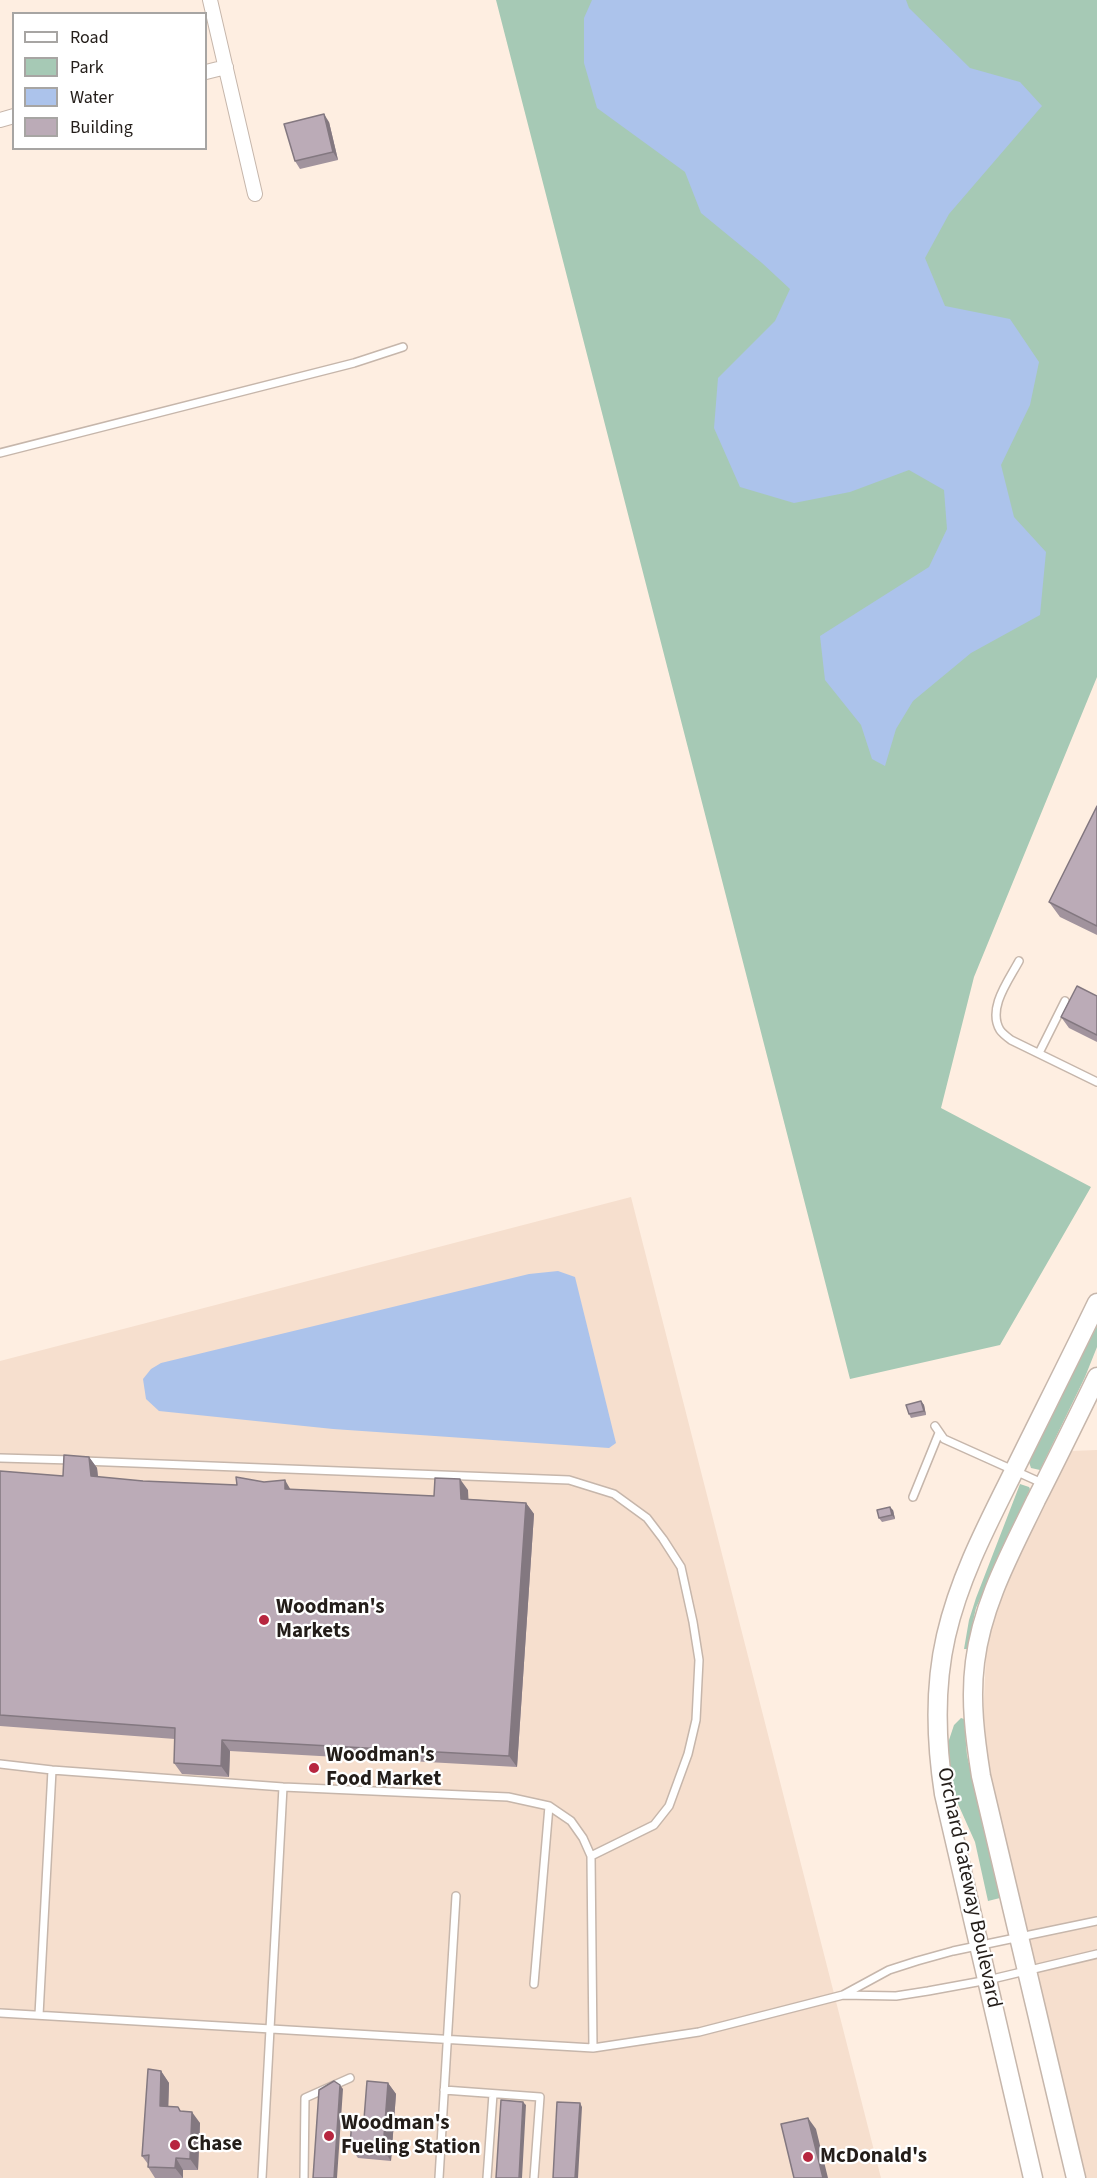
<!DOCTYPE html>
<html>
<head>
<meta charset="utf-8">
<style>
  body { margin:0 }
  #map { position:relative; width:1097px; height:2178px; overflow:hidden; background:#feeee1; font-family:"Source Sans 3",sans-serif }
  canvas { display:block }
  .legend { position:absolute; left:12px; top:12px; width:195px; height:138px; box-sizing:border-box; background:#fff; border:2px solid #a7a5a3; margin:0; padding:8px 10px; list-style:none; font-size:18px; color:#231d19 }
  .legend li { display:flex; align-items:center; gap:12px; height:30px }
  .legend b { width:30px; border:2px solid #a7a5a3 }
</style>
</head>
<body>
<div id="map">
<canvas width="1097" height="2178"></canvas>
<ul class="legend">
<li><b style="height:8px;background:#fff"></b>Road</li>
<li><b style="height:16px;background:#a6c9b5"></b>Park</li>
<li><b style="height:16px;background:#acc3eb"></b>Water</li>
<li><b style="height:16px;background:#bbabb7"></b>Building</li>
</ul>
</div>
<script>
const g = document.querySelector('canvas').getContext('2d');
g.lineJoin = 'round';
function fill(path, color) { g.fillStyle = color; g.fill(path, 'evenodd'); }
function stroke(path, color, width, dash) { g.strokeStyle = color; g.lineWidth = width; g.lineCap = dash ? 'butt' : 'round'; g.setLineDash(dash || []); g.stroke(path); }
function label(font, color, halo, rows, align = 'center') {
  g.font = font + ' "Source Sans 3",sans-serif'; g.lineWidth = 4.5; g.setLineDash([]); g.textBaseline = 'middle'; g.strokeStyle = halo; g.fillStyle = color; for (const [text, x, y, turn = 0] of rows) {
    g.save(); g.translate(x, y); g.rotate((+turn || 0) * Math.PI / 180); g.textAlign = isNaN(turn) ? turn : align; if (halo) g.strokeText(text, 0, 0); g.fillText(text, 0, 0); g.restore();
  }
}
const built = new Path2D(`
  M631 1197 881 2178H0V1361Z
  M1097 1450V2178H1085L985 1751 983 1720 986 1656 991 1627 1013 1568 1071 1451Z`);
const green = new Path2D(`
  M496 0H1097V677L974 977 941 1108 1091 1187 1000 1345 850 1379Z
  M1097 1326V1347L1085 1377 1040 1470 1031 1468 1029 1462Z
  M1020 1484 1029 1487 1030 1489 976 1608 967 1649H964L969 1620 976 1598Z
  M961 1718 964 1719 967 1755 1000 1898 988 1901 975 1842 954 1795 947 1746 954 1725Z`);
const water = new Path2D(`
  M592 0H906L909 8 970 68 1020 82 1042 106 949 214 925 258 945 306 1010 319 1039 362 1030 405 1001 465 1014 517 1046 552 1040 615 971 653 913 701 896 729 885 766 872 759 861 725 825 680 820 636 929 567 947 529 944 490 909 470 850 492 794 503 740 487 714 428 718 378 775 321 790 289 762 263 701 213 685 172 597 108 584 63V18Z
  M558 1271 575 1277 616 1443 609 1448 333 1429 159 1411 146 1399 143 1379 151 1369 161 1363 529 1274Z`);
const lane = new Path2D(`
  M0 453 354 363 403 347
  M1019 961C1009 980 987 1008 1000 1030 1002 1033 1007 1037 1011 1040L1097 1082
  M1039 1053 1065 1001
  M935 1426 944 1439 1042 1483
  M0 1458 72 1460
  M83 1461 569 1480 614 1494 647 1518 663 1539 681 1567 693 1622 699 1660 696 1720 688 1754 669 1806 654 1825 591 1856
  M913 1497 939 1433
  M0 1764 52 1770 283 1787 508 1797 549 1806 571 1821 583 1838 591 1856 593 2048
  M534 1984 549 1806
  M843 1995 896 1996 928 1991 988 1980 1097 1954
  M0 2013 593 2048 699 2032 843 1995 889 1970 917 1961 953 1951 1097 1921
  M39 2015 52 1770
  M444 2090 540 2097 534 2178
  M262 2178 283 1787
  M304 2178 305 2098 350 2078
  M439 2178 456 1896
  M487 2178 493 2094`);
const street = new Path2D(`
  M210 0 255 194
  M206 72 226 67
  M0 120 14 116`);
const secondary = new Path2D(`
  M1033 2178 944 1794C936 1742 934 1688 946 1636 959 1579 986 1527 1012 1475 1040 1418 1069 1361 1097 1303
  M1076 2178 981 1776C975 1738 970 1700 975 1662 982 1604 1011 1552 1036 1500 1057 1459 1077 1418 1097 1377`);
const wall = new Path2D(`
  M329 122 338 160 300 169 295 161Z
  M1097 806V935L1060 917 1049 902Z
  M1097 996V1042L1069 1028 1061 1017Z
  M921 1401 924 1405 926 1415 911 1418 909 1414Z
  M89 1457 97 1468 98 1477 143 1481 291 1490 434 1496 468 1490V1499L526 1503 534 1514 517 1767 230 1751 229 1777 182 1774 174 1763 175 1739 0 1726V1471L63 1476Z
  M893 1510 895 1519 882 1522 879 1518Z
  M161 2071 169 2083 168 2107H178L181 2111 200 2123 198 2170H183V2178H155L148 2167V2164L142 2156Z
  M388 2083 396 2094 391 2161 358 2158 350 2147 364 2119Z`);
const shadedWall = new Path2D(`
  M324 114 329 122 338 160 333 152Z
  M921 1401 924 1405 926 1415 924 1411Z
  M89 1457 97 1468 99 1487 91 1476Z
  M460 1479 468 1490 469 1510 461 1499Z
  M285 1480 292 1492 285 1489Z
  M526 1503 534 1514 517 1767 509 1756Z
  M890 1507 893 1510 895 1519 892 1515Z
  M222 1740 230 1751 229 1777 221 1766Z
  M161 2071 169 2083 168 2118 160 2106Z
  M388 2083 396 2094 391 2161 383 2149Z
  M340 2085 343 2089 337 2178H334Z
  M523 2102 526 2105 522 2178H519Z
  M580 2103 582 2107 578 2178H575Z
  M192 2112 200 2123 198 2170 190 2159Z
  M808 2118 816 2129 828 2178H823Z
  M176 2158 183 2170V2178L175 2168Z`);
const building = new Path2D(`
  M324 114 333 152 295 161 284 124Z
  M1097 806V926L1049 902Z
  M1077 986 1097 996V1035L1061 1017Z
  M921 1401 924 1411 909 1414 906 1405Z
  M64 1455 89 1457 91 1476 143 1481 237 1485 236 1477 264 1482 285 1480V1489L434 1496 435 1478 460 1479 461 1499 526 1503 509 1756 222 1740 221 1766 174 1763 175 1728 0 1715V1471L63 1476Z
  M890 1507 892 1515 879 1518 877 1510Z
  M148 2069 161 2071 160 2106 178 2107 180 2111 192 2112 190 2159 176 2158 175 2168 148 2167 149 2155 142 2156Z
  M334 2081 340 2085 334 2178H313L319 2090Z
  M367 2081 388 2083 383 2149 350 2147 352 2118 364 2119Z
  M501 2100 523 2102 519 2178H496Z
  M557 2102 580 2103 575 2178H553Z
  M808 2118 823 2178H794L781 2124Z`);
const markers = [
  [264,1620,6,"#b7263f"],
  [314,1768,6,"#b7263f"],
  [329,2136,6,"#b7263f"],
  [175,2145,6,"#b7263f"],
  [808,2157,6,"#b7263f"]
];
const poiNames = [
  ["Woodman's",276,1608],
  ["Markets",276,1632],
  ["Woodman's",326,1756],
  ["Food Market",326,1780],
  ["Woodman's",341,2124],
  ["Fueling Station",341,2148],
  ["Chase",187,2145],
  ["McDonald's",820,2157]
];
const streetNames = [
  ["Orchard Gateway Boulevard",968,1888,78]
];
fill(built, '#f6dfce');
fill(green, '#a6c9b5');
fill(water, '#acc3eb');
stroke(lane, '#c6b6ab', 10);
stroke(street, '#c6b6ab', 16);
stroke(secondary, '#c6b6ab', 21);
stroke(lane, '#fff', 7);
stroke(street, '#fff', 14);
stroke(secondary, '#fff', 18);
fill(wall, '#a1939d');
fill(shadedWall, '#837880');
fill(building, '#bbabb7');
stroke(building, '#837880', 1.5);
for (const [x, y, r, color] of markers) { const dot = new Path2D(); dot.arc(x, y, r, 0, 2 * Math.PI); g.fillStyle = color; g.fill(dot); stroke(dot, '#fff', 2); }
label('bold 21px', '#231d19', '#fff', poiNames, 'left');
label('21px', '#231d19', '#fff', streetNames);
</script>
</body>
</html>
